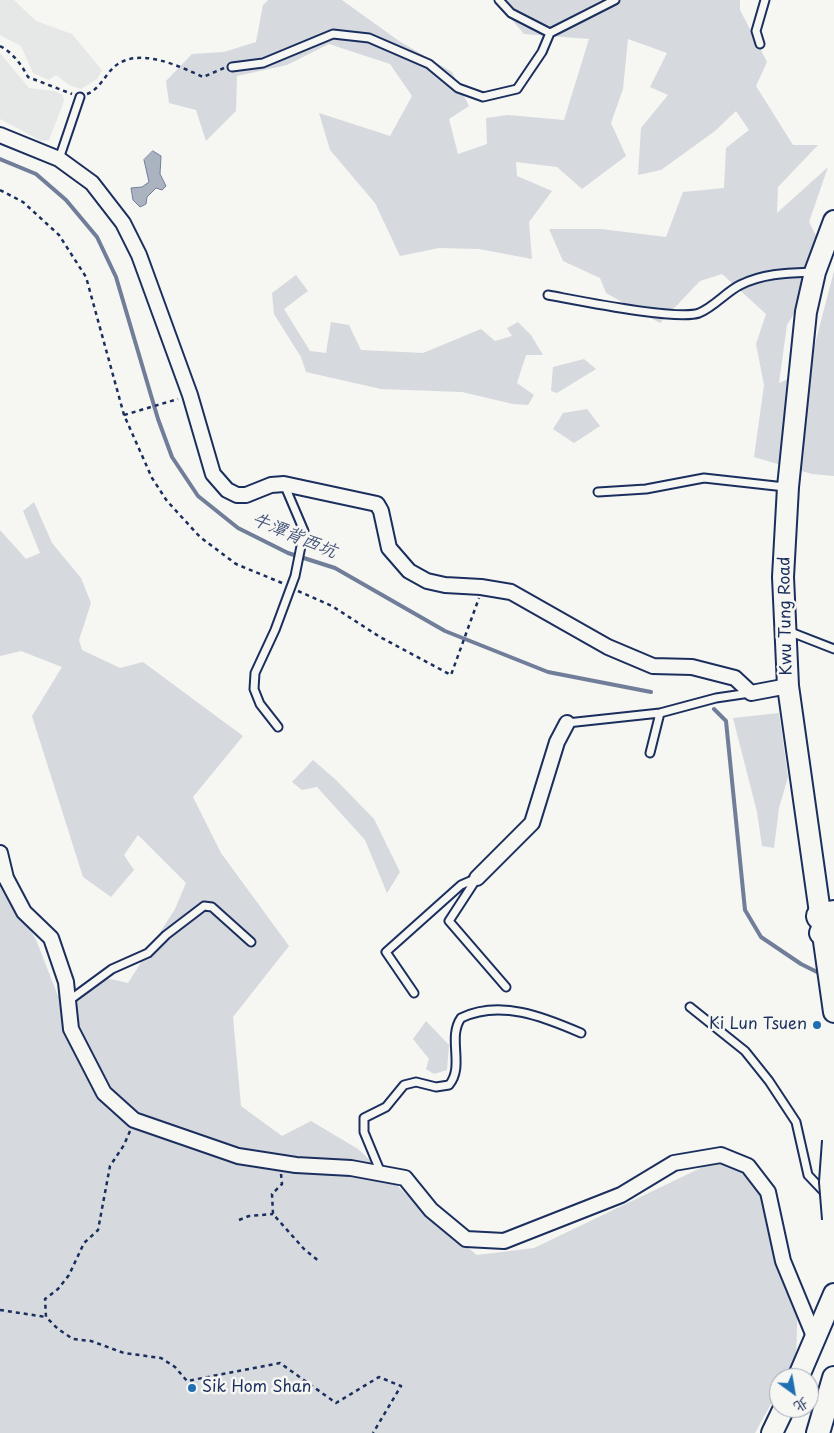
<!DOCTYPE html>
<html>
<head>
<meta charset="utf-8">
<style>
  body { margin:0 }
  #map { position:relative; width:834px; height:1433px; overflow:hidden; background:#f6f6f2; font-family:"Playpen Sans","LXGW WenKai TC",sans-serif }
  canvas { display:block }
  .north { position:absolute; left:769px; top:1368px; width:50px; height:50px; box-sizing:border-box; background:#f6f6f2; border:1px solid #9ea6b7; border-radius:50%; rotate:148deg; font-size:14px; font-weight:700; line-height:20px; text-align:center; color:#1b2f5e }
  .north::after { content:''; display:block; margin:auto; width:18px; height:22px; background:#1f6fb2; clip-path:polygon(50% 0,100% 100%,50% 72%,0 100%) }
</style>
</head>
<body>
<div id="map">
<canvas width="834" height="1433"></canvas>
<div class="north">北</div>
</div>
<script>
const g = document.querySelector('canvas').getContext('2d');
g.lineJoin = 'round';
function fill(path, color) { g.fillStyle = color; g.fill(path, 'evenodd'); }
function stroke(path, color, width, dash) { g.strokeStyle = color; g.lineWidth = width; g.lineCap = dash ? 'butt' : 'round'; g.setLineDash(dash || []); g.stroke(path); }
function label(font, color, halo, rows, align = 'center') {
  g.font = font + ' "Playpen Sans","LXGW WenKai TC",sans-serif'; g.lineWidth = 5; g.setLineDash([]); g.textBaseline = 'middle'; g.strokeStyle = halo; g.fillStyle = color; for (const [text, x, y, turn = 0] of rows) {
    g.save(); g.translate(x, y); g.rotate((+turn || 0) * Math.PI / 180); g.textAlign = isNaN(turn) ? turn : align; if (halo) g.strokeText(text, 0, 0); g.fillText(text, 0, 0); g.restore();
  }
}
const built = new Path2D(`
  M0 0H14L36 21 72 34 102 70 97 79 81 89 69 85 56 75 49 80 33 73 21 46 0 35Z
  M0 53 29 88 54 91 63 95 64 101 49 140 41 141 0 119Z`);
const green = new Path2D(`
  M268 0H342L399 41 452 72 469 106 449 119 458 154 487 144 486 118 508 115 564 120 589 39 524 34 495 0H740V10L767 62 756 86 793 145H818L778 187 777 213 828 167 809 222 828 259 787 325 779 383 808 371 834 271V476L812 474 754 457 764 385 756 344 766 314 722 274 700 281 660 323 606 293 600 278 563 261 549 229H601L666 237 683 192 724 188 726 148 749 130 736 111 715 131 661 170 638 175 641 128 668 95 650 87 667 53 628 39 623 89 611 123 626 156 582 189 557 167 516 162 517 176 552 191 529 222 532 259 479 249 439 248 400 256 375 203 330 150 319 113 390 136 412 96 390 64 329 44 287 65 237 76 236 111 206 141 196 110 169 103 166 81 192 54 224 52 256 42 263 5Z
  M296 275 308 291 284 309 310 351 326 353 331 322 349 325 361 350 423 353 481 329 495 341 512 336 507 328 518 322 531 335 543 355H526L517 383 534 395 528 405 513 404 462 392 381 389 306 372 301 357 274 314 272 293Z
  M584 359 596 369 557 393 551 391 553 367Z
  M587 409 600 426 574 443 553 429 563 413Z
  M34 502 52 543 81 578 91 603 79 640 82 650 120 668 143 662 243 736 193 797 221 853 289 946 233 1017 241 1106 282 1136 311 1121 358 1149 439 1225 477 1255 534 1248 711 1163 743 1162 778 1220 798 1294 796 1358 785 1378H779V1389L755 1433H0V872L37 942 58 996 75 998 106 978 128 983 175 909 186 883 138 835 124 855 134 870 111 897 83 877 32 716 62 667 21 651 0 656V530L26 559 40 553 23 511Z
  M779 713 788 777 779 808 774 848 762 846 757 812 733 718Z
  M313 760 336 780 374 819 400 872 387 893 365 840 317 787 302 790 292 782Z
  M426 1021 449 1045 447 1070 434 1074 426 1069 429 1059 413 1039Z`);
const water = new Path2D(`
  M153 151 161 156 160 174 166 186 162 190 156 188 147 197 146 204 140 207 133 200 131 188 142 187 149 182 144 160Z`);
const stream = new Path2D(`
  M0 159 36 174 66 200 97 237 116 277 158 419 172 457 198 496 238 528 288 553 335 568 445 631 548 672 651 692
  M714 709 726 721 745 910 761 937 801 964 823 975`);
const path = new Path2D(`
  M0 46C13 53 21 64 28 77L72 94
  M87 94C99 90 105 75 114 67 138 46 179 66 203 77L224 68
  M0 190 23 202 59 235 86 277 124 415 152 478 167 501 200 537 236 564 282 583
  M124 415 178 399
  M298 591 332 606 380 637 451 675 479 598
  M130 1131 124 1145 110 1166 98 1230 84 1243 69 1275 58 1289 45 1299 46 1317 58 1329 73 1339 91 1341 124 1353 161 1358 175 1367 187 1381 280 1363 336 1403 379 1377 401 1386 373 1433
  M281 1174 282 1184 272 1194 273 1214 304 1249 320 1262
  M239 1220 249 1216 273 1214
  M0 1310 46 1317`);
const lane = new Path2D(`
  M499 0 511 13 550 33 615 0
  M760 44 756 31 765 0
  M232 67 263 63 333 34 369 38 429 64 458 88 483 97 517 89 542 52 550 33
  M59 159 80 97
  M548 295C576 300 677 321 699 313 714 307 726 292 740 285 764 273 789 273 814 272
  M598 492 646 489 704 478 785 487
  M788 631 834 649
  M567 723 660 713 716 698 750 693
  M278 727 260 704 254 689 255 673 275 630 295 576 304 531 284 484
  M650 753 660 713
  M477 878 449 921 506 987
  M414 993 386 952 461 885 477 878
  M67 1002 112 969 148 953 166 935 204 906 212 907 251 942
  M690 1007 745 1051 769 1081 796 1122 808 1175 826 1194
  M381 1173 364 1132V1118L386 1107 404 1085 416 1082 436 1087 449 1085C465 1066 447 1038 461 1018 500 999 544 1017 581 1033`);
const street = new Path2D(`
  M0 135 59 159 92 183 123 223 139 255 190 395 213 474 227 490 237 495H246L271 485 284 484 377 504 381 511 389 548 409 571 427 581 445 585 481 587 511 592 608 647 653 666 692 667 735 678 751 693 788 686
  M0 853 6 878 24 912 51 938 66 982 71 1029 104 1093 134 1120 238 1156 296 1165 351 1168 405 1178 431 1210 466 1239 504 1241 621 1195 674 1163 721 1155 748 1166 768 1192 783 1261 816 1341
  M477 878 532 823 557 742 567 723`);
const secondary = new Path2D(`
  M834 221 815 272 806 312 788 487 783 577 788 686 834 1012
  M798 1378 834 1294
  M772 1433 784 1408`);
const primary = new Path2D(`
  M821 933 834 929
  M818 1433 834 1378`);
const highway = new Path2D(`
  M820 916 834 914`);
const primaryBridge = new Path2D(`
  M834 1141 831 1182 834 1219`);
const markers = [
  [817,1025,5,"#1f6fb2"],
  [192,1388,5,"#1f6fb2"]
];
const streetNames = [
  ["Kwu Tung Road",786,616,-91]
];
const poiNames = [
  ["Ki Lun Tsuen",807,1025],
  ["Sik Hom Shan",202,1388,"left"]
];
const waterNames = [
  ["牛潭背西坑",294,536,23]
];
fill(built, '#e6e7e7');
fill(green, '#d6d9dd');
fill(water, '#abb2c0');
stroke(water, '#717e99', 1);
stroke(stream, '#717e99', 4);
stroke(lane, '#1b2f5e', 11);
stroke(street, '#1b2f5e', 18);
stroke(secondary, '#1b2f5e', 24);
stroke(primary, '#1b2f5e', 26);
stroke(highway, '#1b2f5e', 30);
stroke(path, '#1b2f5e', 2.5, [4, 4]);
stroke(lane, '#f6f6f2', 7);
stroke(street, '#f6f6f2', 14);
stroke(secondary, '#f6f6f2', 20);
stroke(primary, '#f6f6f2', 22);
stroke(highway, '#f6f6f2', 26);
stroke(primaryBridge, '#1b2f5e', 26, []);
stroke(primaryBridge, '#f6f6f2', 22);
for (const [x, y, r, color] of markers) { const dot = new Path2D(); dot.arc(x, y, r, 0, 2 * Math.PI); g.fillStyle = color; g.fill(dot); stroke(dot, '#f6f6f2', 2); }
label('16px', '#1b2f5e', '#f6f6f2', streetNames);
label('16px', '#1b2f5e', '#f6f6f2', poiNames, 'right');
label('italic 18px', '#46567b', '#f6f6f2', waterNames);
</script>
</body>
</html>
